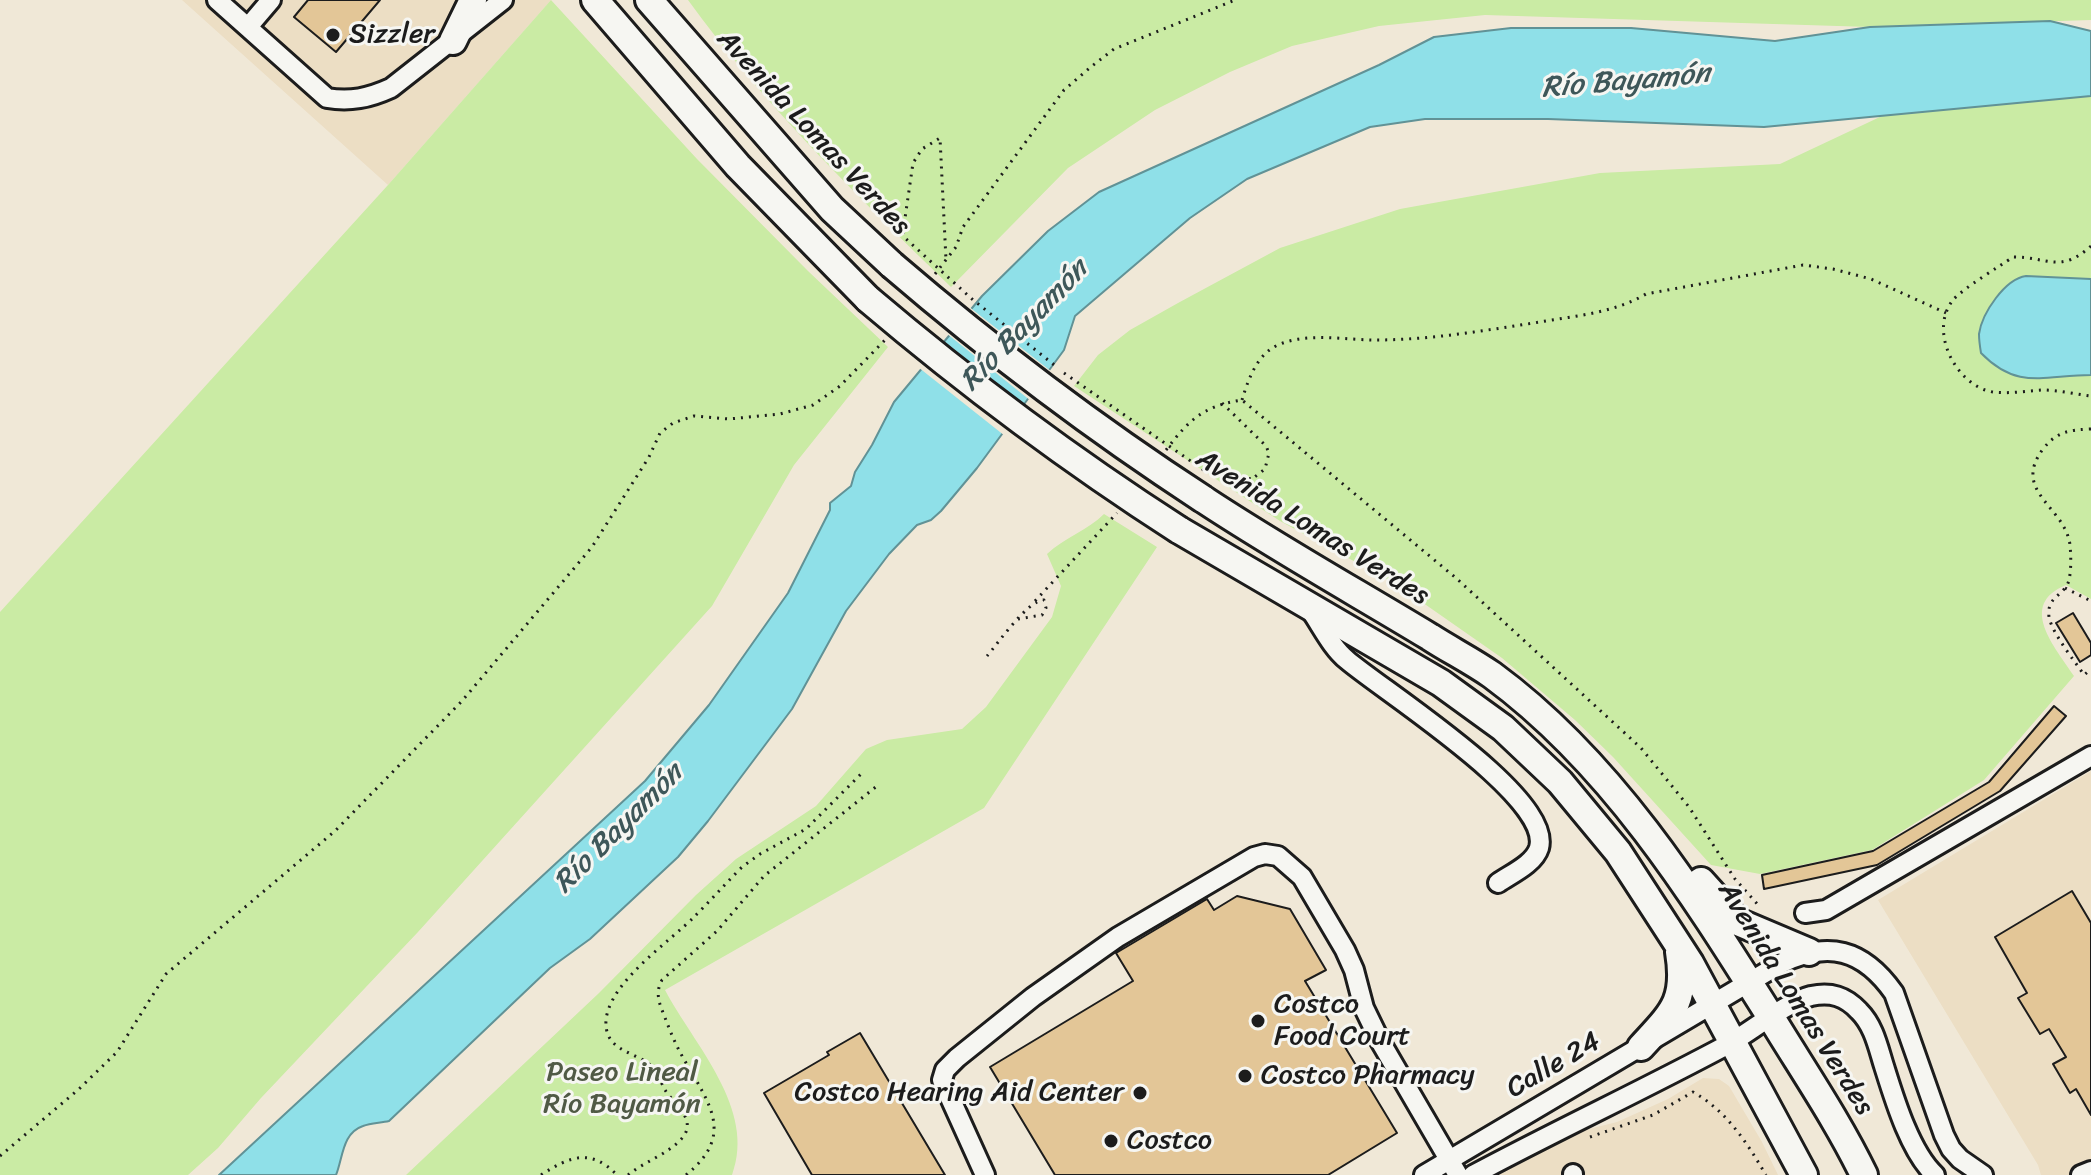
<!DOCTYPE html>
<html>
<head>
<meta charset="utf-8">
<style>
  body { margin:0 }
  canvas { display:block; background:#f0e8d7 }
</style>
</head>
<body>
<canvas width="2091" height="1175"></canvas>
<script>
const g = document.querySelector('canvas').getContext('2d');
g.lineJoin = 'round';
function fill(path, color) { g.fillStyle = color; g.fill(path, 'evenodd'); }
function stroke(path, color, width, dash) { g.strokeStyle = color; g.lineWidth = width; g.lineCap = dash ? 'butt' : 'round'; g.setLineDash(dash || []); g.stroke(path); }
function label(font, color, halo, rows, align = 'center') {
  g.font = font + ' Sriracha,sans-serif'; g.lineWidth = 6; g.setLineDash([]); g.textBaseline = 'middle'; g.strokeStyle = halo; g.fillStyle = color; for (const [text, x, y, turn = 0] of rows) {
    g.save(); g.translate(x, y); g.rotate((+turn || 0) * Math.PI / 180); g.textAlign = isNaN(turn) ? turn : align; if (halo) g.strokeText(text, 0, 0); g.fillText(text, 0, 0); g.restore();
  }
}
const built = new Path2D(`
  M182 0H551L388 185Z
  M2091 771V1175H2041L2038 1165 1878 900Z
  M1703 1078 1719 1079 1729 1086 1762 1142 1778 1175H1493L1573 1133 1617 1122 1668 1099Z`);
const green = new Path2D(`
  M551 0 697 159 808 271 888 347 794 465 712 606 418 932 261 1098 218 1148 188 1175H0V612L388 185Z
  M688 0H2091V20L1870 27 1485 15 1379 26 1292 46 1230 72 1155 110 1068 168 951 287C858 197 764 105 688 0Z
  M2091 96V599L2066 585C2017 605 2055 647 2074 676L1984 780 1872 850 1760 874 1711 865 1613 757 1575 720 1502 658 1396 584 1280 521 1074 386 1098 355 1130 330 1178 303 1280 248 1400 209 1600 173 1780 164 1882 116Z
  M1104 514 1157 547 984 808 665 990C694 1045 757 1109 732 1175H406L599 993 696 895 736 859 816 806 866 749 887 740 962 729 986 707 1052 617 1061 586 1047 554C1064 538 1088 530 1104 514Z`);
const water = new Path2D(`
  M2050 21 2091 31V96L1764 127 1548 119H1425L1370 127 1247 179 1190 218 1075 316 1064 350 977 468 941 511 931 520 917 525 889 554 846 611 792 709 708 821 678 857 590 939 550 968 389 1121C381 1123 371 1123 363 1126 342 1133 343 1158 336 1175H219L645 781 709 705 788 593 830 510V503L851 486 855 472 872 445 894 402 982 296 1048 231 1099 192 1379 65 1434 37 1511 28H1631L1775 41 1870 27Z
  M2026 276 2091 279V375C2045 375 2018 391 1981 353 1980 347 1979 340 1979 334 1982 313 2005 279 2026 276Z`);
const pier = new Path2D(`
  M968 306 1052 372 1031 401 946 333Z
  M941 339 1027 407 1005 436 918 367Z`);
const building = new Path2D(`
  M308 0H380L336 52 294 17Z
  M2073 613 2091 643V655L2080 662 2056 623Z
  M2054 706 2066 716 2000 791 1877 865 1764 889 1762 875 1873 851 1989 782Z
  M2072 891 2091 923V1115L2076 1089 2070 1093 2053 1064 2066 1057 2049 1029 2040 1034 2018 998 2027 993 1995 937Z
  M1237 896 1290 909 1326 970 1305 981 1397 1133 1328 1175H1055L990 1067 1133 981 1116 953 1207 899 1214 910Z
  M860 1033 945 1175H812L764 1093 829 1055 827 1052Z`);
const path = new Path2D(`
  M903 232 913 163 922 149 940 138 946 260
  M2091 246C2060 274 2049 257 2013 257 2000 266 1962 289 1953 300 1928 331 1956 386 1993 392 2009 394 2026 391 2042 390 2058 390 2075 394 2091 396
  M935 274 956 247 963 227 1064 90 1092 66 1114 49 1235 0
  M1242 400C1248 380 1257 354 1278 345 1307 332 1344 340 1375 340 1429 340 1481 331 1534 323 1572 316 1612 314 1646 294L1803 265 1833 269 1871 279 1946 313
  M1222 403 1266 446 1269 453 1265 469 1252 479
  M2091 429C2070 430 2057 431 2043 449 2011 492 2065 506 2070 545 2071 555 2072 579 2066 587 2057 598 2047 600 2049 617 2052 633 2074 660 2084 675L2091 669
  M1166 450C1189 420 1203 406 1242 400L1456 578 1641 748 1689 807 1735 879 1760 907
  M2065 588 2091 601
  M1035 601 1117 513
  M987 656C999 642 1028 600 1044 600L1046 608 1042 615 1018 619
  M1590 1137 1653 1115 1693 1092C1727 1111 1747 1143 1766 1175
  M0 1156 79 1089 117 1052 166 974 335 831 462 701 592 547 649 457 660 433 673 423 694 416 729 419 780 414 813 405 840 386 885 340
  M541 1175C570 1156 591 1148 617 1175
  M628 1175C645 1161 669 1154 683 1137 697 1119 673 1103 665 1090 660 1081 658 1071 649 1064 632 1051 604 1050 606 1020 610 981 670 942 696 915 712 899 726 883 742 867L760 854 806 829 863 772
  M686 1175C735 1135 710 1105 685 1061 676 1046 670 1031 664 1015 659 1003 655 992 662 980L717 931 764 876 877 786`);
const minor = new Path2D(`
  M217 0 327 98C350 102 369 98 391 88L503 0
  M248 27 271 0
  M1311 611C1322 627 1332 648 1347 660 1383 691 1553 797 1539 848 1534 864 1511 874 1498 883
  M1805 913 1826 910 2091 756
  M1573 1174V1175
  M985 1175 942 1080 945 1070 957 1058 1033 997 1118 937 1254 857 1265 854 1278 856 1302 877 1345 950 1354 970 1364 1008 1380 1041 1458 1175
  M1424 1175 1780 964C1828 940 1863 949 1894 993L1944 1135 1951 1149 1960 1159 1983 1175
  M1473 1175C1557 1130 1643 1090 1727 1045 1750 1032 1787 1002 1811 996 1831 992 1845 996 1859 1011 1874 1026 1878 1047 1884 1066 1894 1098 1910 1152 1935 1175
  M2081 1175 2091 1171`);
const highway = new Path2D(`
  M595 0 738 166 868 299
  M649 0 832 209 892 265
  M453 41 473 0
  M1203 499C1277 548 1354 591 1430 637 1450 650 1472 661 1492 675 1612 763 1694 895 1772 1019 1803 1070 1838 1121 1864 1175
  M1179 530 1441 683 1503 728 1560 782 1618 852 1690 963 1804 1175
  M1701 881 1738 922 1809 952
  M1641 1047C1673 1012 1687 1001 1679 952`);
const pathBridge = new Path2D(`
  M903 232 905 238 972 299 1058 368
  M1064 373 1205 471 1252 479`);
const highwayBridge = new Path2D(`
  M892 265C991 350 1094 428 1203 499
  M868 299C967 383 1070 460 1179 530`);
const markers = [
  [333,35,8,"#1c1c1c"],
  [1258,1021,8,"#1c1c1c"],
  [1245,1076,8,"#1c1c1c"],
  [1140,1093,8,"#1c1c1c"],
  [1111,1141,8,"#1c1c1c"]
];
const poiNames = [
  ["Sizzler",349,35],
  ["Costco",1274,1005],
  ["Food Court",1274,1037],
  ["Costco Pharmacy",1261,1076],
  ["Costco Hearing Aid Center",1124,1093,"right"],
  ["Costco",1127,1141]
];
const streetNames = [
  ["Avenida Lomas Verdes",813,133,47],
  ["Avenida Lomas Verdes",1312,528,32],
  ["Avenida Lomas Verdes",1795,999,58],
  ["Calle 24",1554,1066,-30]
];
const parkNames = [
  ["Paseo Lineal",622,1073],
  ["Río Bayamón",622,1105]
];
const waterNames = [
  ["Río Bayamón",1626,82,-5],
  ["Río Bayamón",1025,326,-46],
  ["Río Bayamón",619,829,-45]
];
fill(built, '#ecdec4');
fill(green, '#caeba4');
fill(water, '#8fe0e8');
stroke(water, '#619296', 2);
fill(pier, '#f0e8d7');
fill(building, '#e3c697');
stroke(building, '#1c1c1c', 2);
stroke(minor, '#1c1c1c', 24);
stroke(highway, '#1c1c1c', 32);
stroke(path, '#1c1c1c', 3, [2, 6]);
stroke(minor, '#f6f6f2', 18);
stroke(highway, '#f6f6f2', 26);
stroke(highwayBridge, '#1c1c1c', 32, []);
stroke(pathBridge, '#1c1c1c', 3, [2, 6]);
stroke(highwayBridge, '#f6f6f2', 26);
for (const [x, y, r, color] of markers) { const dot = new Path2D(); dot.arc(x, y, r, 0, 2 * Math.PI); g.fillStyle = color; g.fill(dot); stroke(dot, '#f6f6f2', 3); }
label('28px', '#1c1c1c', '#f6f6f2', poiNames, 'left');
label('28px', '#1c1c1c', '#f6f6f2', streetNames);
label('28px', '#505a45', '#f6f6f2', parkNames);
label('italic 30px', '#3e5759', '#f6f6f2', waterNames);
</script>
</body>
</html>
